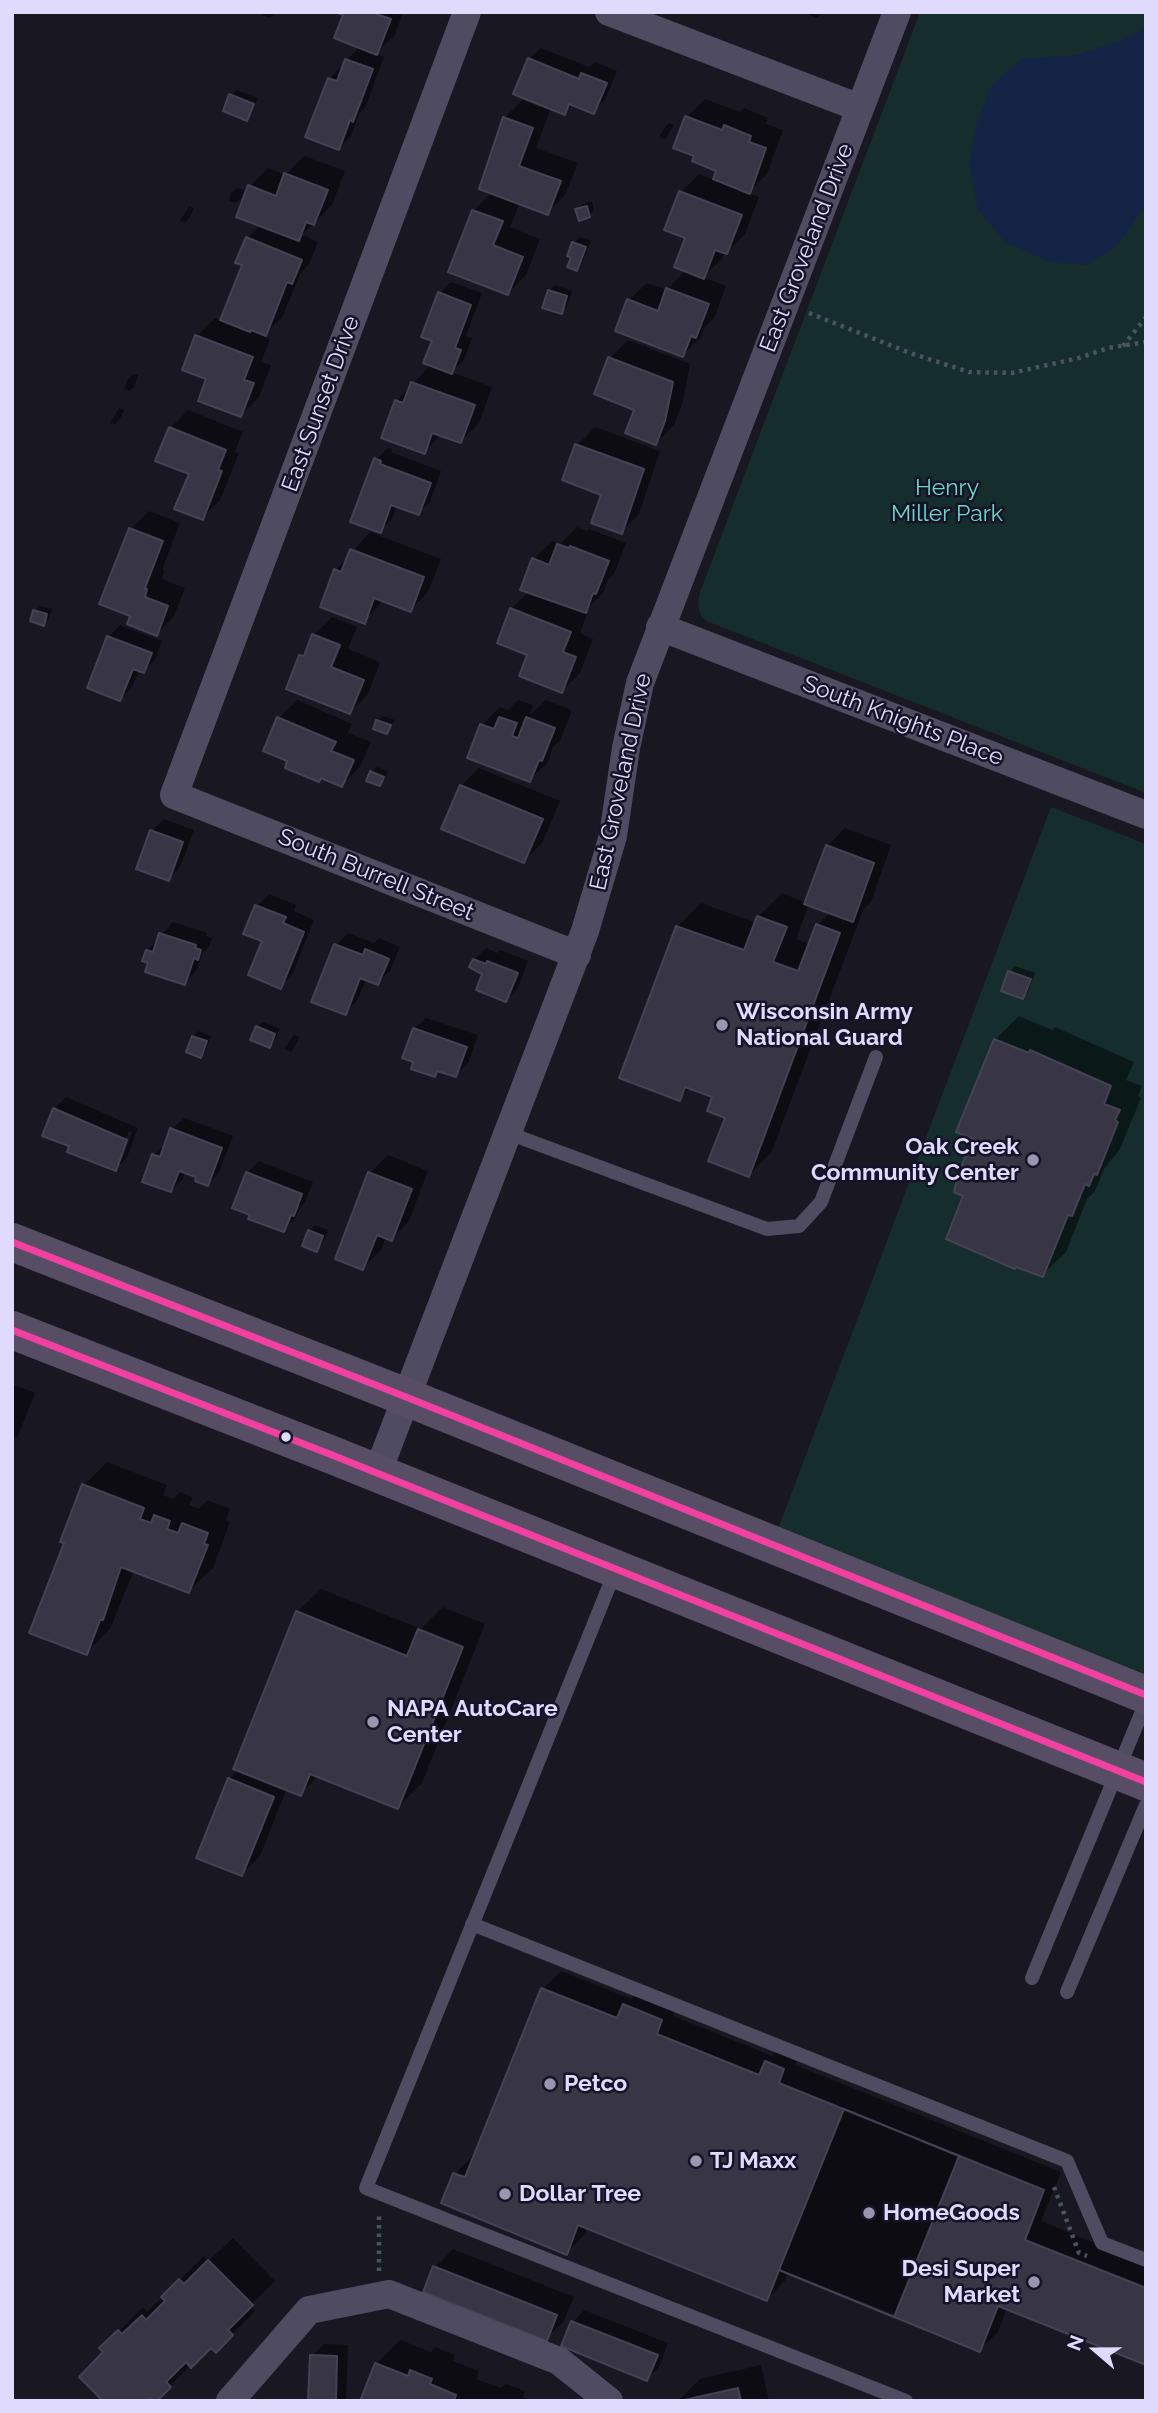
<!DOCTYPE html>
<html>
<head>
<meta charset="utf-8">
<style>
  body { margin:0 }
  #map { position:relative; width:1158px; height:2413px; overflow:hidden; background:#191722; font-family:Raleway,sans-serif }
  canvas { display:block }
  .frame { position:absolute; inset:0; border:14px solid #e0dafc; pointer-events:none }
  .north { position:absolute; left:1060px; top:2315px; width:70px; height:70px; -webkit-text-stroke:5px #161227; paint-order:stroke; rotate:290deg; font-size:19px; font-weight:700; line-height:28px; text-align:center; color:#e0dafc }
  .north::after { content:''; display:block; margin:auto; width:24px; height:32px; background:#e0dafc; clip-path:polygon(50% 0,100% 100%,50% 72%,0 100%) }
</style>
</head>
<body>
<div id="map">
<canvas width="1158" height="2413"></canvas>
<div class="frame"></div>
<div class="north">N</div>
</div>
<script>
const g = document.querySelector('canvas').getContext('2d');
g.lineJoin = 'round';
function fill(path, color) { g.fillStyle = color; g.fill(path, 'evenodd'); }
function stroke(path, color, width, dash) { g.strokeStyle = color; g.lineWidth = width; g.lineCap = dash ? 'butt' : 'round'; g.setLineDash(dash || []); g.stroke(path); }
function label(font, color, halo, rows, align = 'center') {
  g.font = font + ' Raleway,sans-serif'; g.lineWidth = 5; g.setLineDash([]); g.textBaseline = 'middle'; g.strokeStyle = halo; g.fillStyle = color; for (const [text, x, y, turn = 0] of rows) {
    g.save(); g.translate(x, y); g.rotate((+turn || 0) * Math.PI / 180); g.textAlign = isNaN(turn) ? turn : align; if (halo) g.strokeText(text, 0, 0); g.fillText(text, 0, 0); g.restore();
  }
}
const green = new Path2D(`
  M920 12H1146V793L709 622C697 615 697 605 700 592Z
  M1051 807 1146 844V1674L778 1529Z`);
const water = new Path2D(`
  M1146 28V205L1117 246 1086 265 1049 262 1005 242 978 210 969 162 977 123 991 86 1021 59 1077 55 1121 40Z`);
const shadow = new Path2D(`
  M262 12H276L270 18 262 15Z
  M340 12H403L395 35 375 54 384 57 365 108 359 114 351 136 339 148 329 79 341 67 344 68 347 60 360 46 345 14Z
  M803 12H823L817 18Z
  M541 48 589 67 595 62 617 71 605 100 593 112 573 104 564 113 529 59Z
  M236 90 258 98 252 113 246 118 231 95Z
  M705 99 739 112 744 108 768 118 766 124 783 130 767 174 748 193 759 197 745 234 727 252 725 251 722 259 703 277 726 286 714 318 704 328 701 337 683 355 629 300 647 283 667 290 686 270 688 237 681 192 699 174 714 180 719 170 696 155 675 147 687 117Z
  M522 100 550 110 536 148 578 163 565 195 547 213 520 203 510 227 540 239 526 275 508 293 451 271 474 211 492 192 504 118Z
  M668 123 674 125 665 140 659 137Z
  M304 156 345 171 332 205 302 235 318 242 309 264 300 274 283 316 263 336 270 339 261 362 271 365 259 397 241 415 208 378 197 336 215 318 221 320 244 264 247 238 261 225 250 186 268 168 285 175Z
  M237 188 244 190 242 198 236 203 229 201 231 193Z
  M592 201 594 210 589 216 577 209 583 204Z
  M189 206 194 208 190 217 185 223 180 221Z
  M579 237 591 241 582 263 577 269 573 257 574 243Z
  M451 282 482 293 466 336 472 338 464 360 451 372 492 387 479 423 461 441 442 434 424 452 397 401 431 364 440 293Z
  M555 285 572 291 567 307 561 312 549 291Z
  M628 340 690 364 683 402 674 425 656 443 610 358Z
  M133 374 138 375 135 386 129 391 124 389 128 379Z
  M119 408 124 410 120 419 115 424 110 423Z
  M188 410 243 432 235 452 239 453 220 500 202 518 191 474 170 428Z
  M595 427 660 451 639 514 621 532 577 445Z
  M388 448 392 449 391 452 441 471 430 502 418 513 397 506 392 519 380 531 376 459Z
  M149 511 180 523 162 570 164 571 162 579 185 588 174 616 156 634 132 615 102 603 131 529Z
  M577 527 587 531 589 529 626 543 614 574 608 579 603 593 584 612 587 614 580 633 593 639 580 673 562 691 529 654 511 609 528 592 534 559 552 541 560 544Z
  M370 532 441 559 428 592 410 610 383 600 364 622 336 570Z
  M40 606 52 609 49 618 44 624 35 611Z
  M332 617 357 627 348 649 380 662 368 694 350 712 301 656 309 647 314 635Z
  M120 625 162 641 155 660 143 671 139 670 132 687 120 699 108 637Z
  M297 700 352 724 348 733 371 742 360 767 342 785 290 760 279 718Z
  M518 700 533 705 530 715 546 700 572 710 560 741 553 747 548 762 530 780 482 725 500 707 508 710Z
  M383 716 395 720 387 732 378 721Z
  M377 767 388 771 379 784 371 772Z
  M479 768 560 801 542 843 524 861 461 786Z
  M164 819 194 830 180 867 168 879 152 831Z
  M845 828 891 845 871 902 863 910 772 1151 749 1175 727 1117 714 1096 691 1087 679 1099 677 927 701 903 756 923 758 917 782 893 807 903 827 846ZM809 904 831 912 817 925 810 944 796 939Z
  M269 894 296 905 294 911 314 920 292 975 280 987 264 940 257 906Z
  M173 922 207 933 206 936 212 938 209 946 203 952 196 971 184 983 150 962 147 951Z
  M348 933 374 943 379 938 400 947 390 971 378 983 366 979 357 1001 345 1013 336 945Z
  M486 948 498 953 500 950 528 961 518 988 506 1000 474 960Z
  M1015 966 1035 973 1028 992 1023 997 1003 990 1010 972Z
  M1019 1016 1052 1030 1055 1027 1134 1062 1126 1080 1142 1086 1138 1096 1141 1098 1120 1149 1104 1169 1095 1191 1087 1199 1066 1252 1042 1275 966 1195 971 1148 977 1143 995 1040Z
  M426 1018 478 1035 468 1063 456 1075 439 1070 434 1075 415 1061 414 1029Z
  M263 1022 280 1029 275 1040 270 1046 257 1027Z
  M199 1031 211 1036 206 1050 201 1056 193 1036Z
  M294 1035 300 1037 291 1052 284 1049Z
  M66 1097 138 1128 127 1157 115 1169 71 1145 54 1109ZM129 1131 132 1132 123 1157H119Z
  M184 1118 233 1136 219 1172 208 1184 198 1176 185 1171 183 1179 171 1190 154 1155 166 1143 172 1129Z
  M388 1155 428 1171 409 1221 391 1239 386 1237 381 1250 363 1268 337 1258 370 1173Z
  M259 1161 313 1182 305 1202 300 1208 295 1219 283 1230 247 1173Z
  M315 1225 328 1230 322 1244 316 1250 310 1231Z
  M12 1384 35 1393 18 1436 12 1442Z
  M107 1462 167 1485 163 1495 173 1499 180 1492 193 1498 189 1505 199 1509 207 1500 230 1509 226 1520 230 1522 213 1568 189 1591 134 1570 110 1629 86 1653 66 1542 84 1485Z
  M321 1589 421 1629 443 1607 485 1624 422 1783 398 1807 319 1775 300 1794 287 1788 260 1856 242 1874 229 1779 239 1769 297 1612Z
  M561 1971 631 1999 643 1987 679 2002 673 2016 772 2056 784 2044 801 2051 795 2065 1061 2172 1041 2221 1146 2264V2364L1007 2308 998 2332 980 2349 788 2272 785 2281 767 2299 587 2227 584 2235 566 2253 455 2174 473 2156 475 2157 543 1989Z
  M233 2238 275 2281 250 2306 255 2311 216 2350 211 2345 154 2401 102 2348 143 2307 147 2312 204 2256 208 2261Z
  M453 2249 574 2297 564 2321 546 2339 435 2267Z
  M584 2310 668 2343 659 2367 647 2379 573 2322Z
  M400 2340 431 2352 435 2347 455 2355 453 2361 479 2371 476 2379 501 2388 506 2384 525 2391 523 2397 533 2401H362L376 2364Z
  M324 2344 348 2345 346 2401H310L312 2356Z
  M761 2365 769 2401H776H678L700 2379Z`);
const building = new Path2D(`
  M335 12H376V14L391 19 377 55 334 38 343 15Z
  M528 58 579 79 581 73 607 83 594 114 569 104 565 115 513 94Z
  M345 59 373 69 353 122 350 120 339 150 305 137 328 78 337 81Z
  M229 94 254 104 247 121 223 111Z
  M685 116 722 130 724 125 751 136 749 142 766 148 750 194 713 179 716 171 692 161 694 156 673 148Z
  M503 117 533 128 519 166 561 181 548 215 479 189Z
  M284 173 328 190 314 225 306 222 299 241 236 217 248 185 276 196Z
  M679 191 742 215 727 254 715 250 704 279 674 267 685 238 664 230Z
  M587 206 590 217 579 221 575 209Z
  M472 210 503 221 493 245 523 257 508 295 448 272Z
  M246 237 302 260 292 284 287 282 266 336 251 330 250 332 220 320 242 265 235 263Z
  M572 242 586 247 577 271 567 267 571 258 567 256Z
  M666 288 709 304 696 338 691 336 683 357 615 331 627 299 658 311Z
  M548 290 567 296 562 314 542 308Z
  M438 292 471 305 455 348 461 350 452 374 423 363 432 341 421 337Z
  M195 335 253 357 244 380 254 383 241 417 198 401 206 379 182 370Z
  M608 357 673 382 665 421 656 445 625 433 634 410 594 394Z
  M411 382 475 405 461 443 432 433 425 454 381 438 395 400 403 403Z
  M169 427 226 450 218 470 222 471 203 520 174 509 189 474 155 461Z
  M575 444 644 469 622 534 591 523 601 495 562 480Z
  M374 458 381 461 380 464 431 483 419 515 391 505 381 533 350 522Z
  M129 528 163 541 145 588 147 589 145 597 168 606 157 636 127 624 130 616 99 604Z
  M557 544 569 548 570 546 609 561 596 594 593 593 586 613 520 590 532 558 549 565Z
  M350 549 424 577 411 612 374 598 365 624 320 607 334 569 341 572Z
  M510 608 571 632 563 652 576 657 562 693 519 676 527 655 497 643Z
  M33 610 47 614 44 626 30 621Z
  M312 634 340 645 331 667 364 680 350 714 286 689 299 655 304 656Z
  M107 636 152 653 144 673 133 669 120 701 87 688Z
  M277 717 336 742 331 751 354 760 342 787 321 778 319 782 285 768 287 761 263 751Z
  M499 717 517 723 512 736 518 738 526 717 555 728 542 761 539 760 530 782 467 758 480 724 494 729Z
  M376 720 391 725 387 734 373 729Z
  M370 771 384 777 380 786 366 781Z
  M460 785 543 819 524 863 441 829Z
  M150 830 183 842 169 881 136 869Z
  M826 845 874 863 853 922 804 904Z
  M255 905 286 917 283 923 304 932 281 989 248 975 262 941 243 934Z
  M757 916 787 927 773 962 798 971 816 924 840 933 749 1177 708 1161 725 1118 707 1111 712 1097 685 1087 680 1101 619 1078 676 926 744 950Z
  M159 933 196 945 195 948 201 950 198 960 194 958 185 985 145 972 148 963 142 961 146 950 153 952Z
  M334 944 363 955 365 949 389 959 378 985 360 978 346 1015 311 1002Z
  M473 959 486 964 487 961 518 973 506 1002 476 990 482 974 469 967Z
  M1008 971 1031 979 1023 999 1001 991Z
  M256 1026 275 1034 270 1048 250 1040Z
  M413 1028 467 1047 456 1077 437 1071 435 1077 411 1069 413 1062 402 1058Z
  M192 1036 207 1041 201 1058 186 1052Z
  M994 1039 1029 1053 1030 1050 1111 1086 1104 1104 1120 1110 1115 1120 1118 1122 1097 1175 1094 1174 1089 1186 1085 1184 1072 1216 1068 1215 1043 1277 1016 1267 1015 1269 946 1239 963 1196 954 1192 959 1172 969 1147 972 1148 976 1140 956 1132Z
  M53 1108 127 1140 116 1171 67 1152 69 1146 42 1136Z
  M170 1128 222 1148 208 1186 195 1181 196 1177 179 1171 171 1192 142 1182 152 1154 160 1157Z
  M246 1172 302 1194 294 1216 291 1215 284 1232 248 1219 250 1215 232 1208Z
  M368 1172 412 1189 392 1241 377 1235 363 1270 335 1259Z
  M308 1230 323 1236 317 1252 302 1246Z
  M82 1484 144 1508 140 1519 151 1523 154 1515 170 1521 167 1529 178 1533 182 1523 208 1533 204 1544 208 1545 189 1593 121 1567 103 1620H100L87 1655 29 1633 64 1543 60 1542Z
  M296 1611 407 1656 418 1629 463 1647 398 1809 310 1774 301 1796 233 1769Z
  M228 1778 274 1797 242 1876 196 1858Z
  M541 1988 617 2018 623 2004 662 2020 657 2034 759 2075 765 2061 784 2069 779 2083 1044 2190 1025 2240 1146 2288V2365L998 2306 980 2352 779 2270 767 2301 578 2225 567 2255 441 2203 453 2173 465 2177Z
  M844 2109 959 2156 894 2317 779 2270Z
  M208 2260 253 2305 228 2330 233 2335 216 2353 211 2348 191 2368 186 2362 166 2382 171 2387 157 2401 149 2399 147 2401H103L79 2377 103 2352 99 2348 118 2330 122 2334 142 2315 146 2320 165 2301 161 2297 179 2279 184 2284Z
  M433 2266 557 2315 547 2341 423 2292Z
  M571 2321 658 2355 647 2381 561 2346Z
  M310 2355 337 2356 336 2401H308Z
  M375 2363 408 2376 410 2370 432 2379 430 2384 456 2395 454 2401H360Z
  M738 2388 741 2401H680Z`);
const path = new Path2D(`
  M809 313 910 353 969 372 1012 373 1079 358 1108 348 1146 342
  M1123 346 1146 317
  M1054 2187 1079 2253 1087 2256
  M379 2271V2213`);
const service = new Path2D(`
  M508 1133 767 1229 799 1226 821 1202 876 1057
  M616 1569 366 2188 906 2401
  M472 1924 1067 2161 1102 2243 1146 2260
  M1032 1978 1146 1702
  M1067 1992 1146 1805`);
const minor = new Path2D(`
  M467 12 174 795 577 955
  M609 12 860 108
  M660 627 1146 815
  M377 1474 585 931 613 836 626 748 640 683 897 12
  M230 2401 309 2310 389 2294 559 2361 609 2401`);
const primary = new Path2D(`
  M12 1242 406 1397 1146 1695
  M12 1330 332 1455 1146 1782`);
const bus1 = new Path2D(`
  M12 1242 406 1397 1146 1695
  M12 1330 332 1455 1146 1782`);
const markers = [
  [722,1025,7,"#9a96b0"],
  [1033,1160,7,"#9a96b0"],
  [286,1437,6,"#e0dafc"],
  [373,1722,7,"#9a96b0"],
  [550,2084,7,"#9a96b0"],
  [696,2161,7,"#9a96b0"],
  [505,2194,7,"#9a96b0"],
  [869,2213,7,"#9a96b0"],
  [1034,2282,7,"#9a96b0"]
];
const streetNames = [
  ["East Groveland Drive",807,248,-69],
  ["East Sunset Drive",321,404,-70],
  ["South Knights Place",903,721,21],
  ["East Groveland Drive",621,782,-78],
  ["South Burrell Street",376,875,22]
];
const parkNames = [
  ["Henry",947,488],
  ["Miller Park",947,514]
];
const poiNames = [
  ["Wisconsin Army",736,1012],
  ["National Guard",736,1038],
  ["Oak Creek",1019,1147,"right"],
  ["Community Center",1019,1173,"right"],
  ["NAPA AutoCare",387,1709],
  ["Center",387,1735],
  ["Petco",564,2084],
  ["TJ Maxx",710,2161],
  ["Dollar Tree",519,2194],
  ["HomeGoods",883,2213],
  ["Desi Super",1020,2269,"right"],
  ["Market",1020,2295,"right"]
];
fill(green, '#162d2e');
fill(water, '#142446');
fill(shadow, '#0007');
fill(building, '#383544');
stroke(building, '#464255', 2);
stroke(path, '#495361', 4.5, [3.5, 5]);
stroke(service, '#4f4c62', 14);
stroke(minor, '#4f4c62', 28);
stroke(primary, '#574e66', 38);
stroke(bus1, '#f240a1', 7);
for (const [x, y, r, color] of markers) { const dot = new Path2D(); dot.arc(x, y, r, 0, 2 * Math.PI); g.fillStyle = color; g.fill(dot); stroke(dot, '#161227', 2.5); }
label('23px', '#e0dafc', '#161227', streetNames);
label('23px', '#6bd8c2', '#161227', parkNames);
label('bold 23px', '#e0dafc', '#161227', poiNames, 'left');
</script>
</body>
</html>
